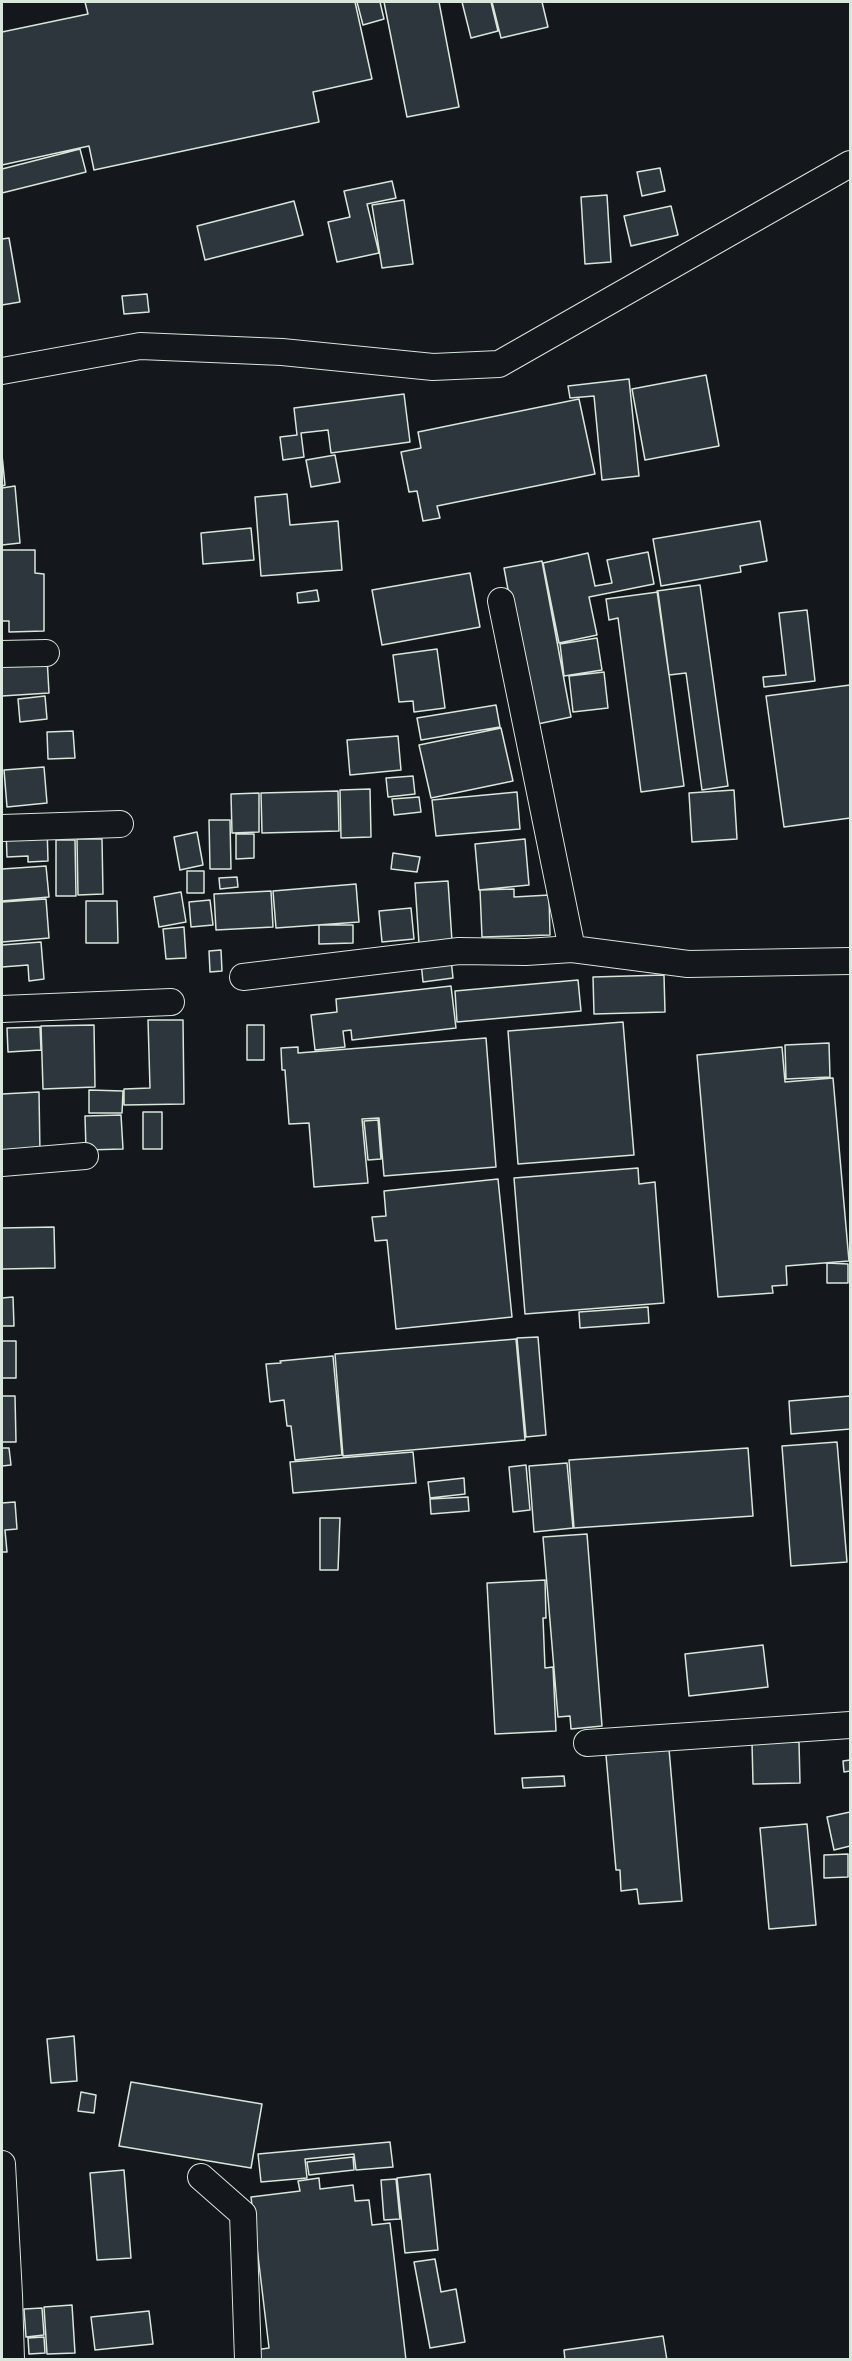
<!DOCTYPE html>
<html>
<head>
<meta charset="utf-8">
<style>
  body { margin:0 }
  #map { position:relative; width:852px; height:2361px; overflow:hidden; background:#14181c; font-family:"Roboto Condensed",sans-serif }
  canvas { display:block }
  .frame { position:absolute; inset:0; border:3px solid #d8e6dc; pointer-events:none }
</style>
</head>
<body>
<div id="map">
<canvas width="852" height="2361"></canvas>
<div class="frame"></div>
</div>
<script>
const g = document.querySelector('canvas').getContext('2d');
g.lineJoin = 'round';
function fill(path, color) { g.fillStyle = color; g.fill(path, 'evenodd'); }
function stroke(path, color, width, dash) { g.strokeStyle = color; g.lineWidth = width; g.lineCap = dash ? 'butt' : 'round'; g.setLineDash(dash || []); g.stroke(path); }
const building = new Path2D(`
  M85 2H355L372 79 313 92 319 122 94 170 89 146 2 165V32L88 14Z
  M357 2H380L384 19 363 25Z
  M384 2H439L459 107 407 117Z
  M462 2H491L498 31 471 38Z
  M492 2H542L548 27 501 38Z
  M80 149 86 172 2 193V169Z
  M660 168 665 191 642 196 637 172Z
  M392 181 396 198 367 204 379 253 337 262 328 222 350 217 344 191Z
  M607 195 611 262 585 264 581 197Z
  M404 200 413 264 382 268 372 205Z
  M294 201 303 235 205 260 197 226Z
  M671 206 678 235 631 246 624 216Z
  M9 238 20 302 2 305V239Z
  M147 294 149 312 124 314 122 296Z
  M706 375 719 446 645 460 632 389Z
  M629 379 639 476 602 480 594 396 570 398 568 386Z
  M404 394 410 442 331 453 328 430 301 433 304 457 283 460 280 437 297 435 294 408Z
  M579 399 595 474 437 506 440 518 423 521 417 491 409 492 401 452 421 448 418 432Z
  M2 455 5 485 2 486Z
  M335 455 340 482 311 487 306 460Z
  M15 486 20 543 2 545V488Z
  M287 494 290 525 338 521 342 570 261 576 255 497Z
  M760 521 767 561 740 566 741 572 661 586 653 539Z
  M251 528 254 560 203 564 201 533Z
  M2 550H35V573L44 574V631L9 632V621H2Z
  M648 552 654 584 589 597 597 635 559 643 543 563 588 553 595 586 612 583 607 560Z
  M542 561 571 717 533 725 504 568Z
  M470 573 480 627 382 645 372 590Z
  M700 585 728 786 702 790 686 673 669 675 657 591Z
  M317 590 319 601 298 603 297 593Z
  M658 592 684 786 641 792 618 618 609 620 606 599Z
  M807 610 815 681 764 687 763 677 786 675 779 613Z
  M597 638 602 670 564 676 560 644Z
  M437 649 445 708 414 712 413 701 399 702 393 655Z
  M47 657 49 693 2 696V660Z
  M604 672 608 708 573 712 569 676Z
  M850 685V818L784 827 766 696Z
  M45 696 47 719 20 722 18 699Z
  M496 705 500 727 421 740 417 718Z
  M501 728 513 781 431 798 419 745Z
  M73 731 75 758 48 759 47 732Z
  M398 736 401 770 350 775 347 740Z
  M44 767 47 803 7 807 4 770Z
  M413 776 415 794 388 797 386 778Z
  M370 789 371 837 341 838 340 790Z
  M734 790 737 839 692 842 689 793Z
  M338 791 339 831 262 833 261 793Z
  M517 792 520 829 436 836 432 800Z
  M259 793V832L232 833 231 794Z
  M419 797 421 812 394 815 392 799Z
  M209 820H230L231 869H210Z
  M47 827 48 861 28 862V856L7 857 6 829Z
  M197 832 203 865 180 870 174 837Z
  M236 834H254V858L236 859Z
  M77 839H102L103 894 78 895Z
  M525 839 529 885 479 890 475 844Z
  M56 840H75L76 896H56Z
  M393 853 420 857 417 872 391 869Z
  M46 866 49 897 2 901V869Z
  M187 871H204V893H187Z
  M237 877 238 887 220 889 219 878Z
  M448 881 452 941 419 944 415 883Z
  M356 884 359 922 276 928 273 891Z
  M514 889V897L549 895 550 935 482 937 480 890Z
  M271 891 273 927 216 930 214 894Z
  M181 892 186 922 159 927 154 897Z
  M46 899 49 938 2 942V902Z
  M210 900 213 925 191 927 189 902Z
  M86 901H117L118 943H86Z
  M411 908 414 939 382 942 379 911Z
  M319 925H353V943L319 944Z
  M184 927 186 958 166 959 163 929Z
  M41 942 44 979 29 981 28 965 2 967V945Z
  M221 950 222 971 210 972 209 951Z
  M451 959 453 978 423 982 421 962Z
  M664 975 665 1012 594 1014 593 977Z
  M578 980 581 1011 457 1022 455 991Z
  M451 986 456 1028 352 1040 351 1030 343 1031 345 1047 315 1050 311 1015 337 1012 336 999Z
  M148 1020H183L184 1104 124 1105V1089L150 1088Z
  M623 1022 634 1155 518 1164 508 1031Z
  M94 1025 95 1087 43 1089 41 1026Z
  M247 1025H264V1060H247Z
  M40 1027 41 1050 8 1052 7 1028Z
  M486 1038 496 1167 384 1176 379 1118 362 1119 368 1183 314 1187 309 1123 289 1124 285 1070H282L281 1048 298 1047V1053Z
  M829 1043 830 1077 786 1079 785 1045Z
  M782 1047 785 1082 833 1078 849 1261 786 1266 787 1285 772 1286 773 1293 718 1297 697 1055Z
  M89 1090 123 1091 122 1113H89Z
  M39 1092 40 1154 2 1155V1094Z
  M143 1112H162V1149H143Z
  M121 1115 123 1149 86 1150 85 1116Z
  M378 1120 381 1159 368 1160 364 1121Z
  M638 1168 639 1184 655 1182 664 1303 525 1314 514 1178Z
  M498 1179 512 1317 396 1329 387 1240 375 1241 372 1217 386 1216 384 1191Z
  M54 1227 55 1268 2 1269V1228Z
  M827 1263 848 1264V1283H827Z
  M13 1297 14 1326H2V1298Z
  M648 1307 649 1323 580 1328 579 1312Z
  M538 1337 546 1435 526 1437 517 1338Z
  M516 1339 525 1440 343 1456 335 1354Z
  M2 1341H16V1378H2Z
  M333 1356 342 1455 295 1460 291 1426H287L284 1400 270 1402 266 1364 281 1363 280 1361Z
  M2 1396H15L16 1442H2Z
  M850 1396V1429L791 1434 789 1401Z
  M837 1442 847 1562 791 1566 782 1446Z
  M2 1448H9L11 1465 2 1466Z
  M748 1448 753 1516 574 1528 569 1460Z
  M413 1452 416 1483 293 1493 290 1462Z
  M567 1463 573 1528 534 1532 529 1466Z
  M526 1465 530 1510 513 1512 509 1467Z
  M464 1478 465 1494 430 1498 428 1482Z
  M468 1497 469 1511 431 1514 430 1499Z
  M15 1502 17 1529 5 1530 7 1552H2V1503Z
  M320 1518H340L338 1570H320Z
  M587 1534 602 1726 571 1729 570 1716 558 1717 543 1537Z
  M545 1580 546 1618H543L545 1668 553 1667 556 1731 495 1734 487 1583Z
  M763 1645 768 1687 689 1696 685 1654Z
  M799 1742 800 1783 753 1784 752 1743Z
  M669 1749 682 1901 639 1904 637 1889 621 1891 620 1870H616L606 1755Z
  M850 1760V1771L844 1772 843 1761Z
  M564 1776 565 1786 523 1788 522 1778Z
  M850 1812V1846L834 1850 827 1817Z
  M807 1824 816 1925 769 1929 760 1828Z
  M848 1854V1877L824 1878V1855Z
  M74 2036 77 2081 51 2083 47 2039Z
  M131 2082 262 2104 251 2168 119 2146Z
  M81 2092 96 2095 94 2113 78 2111Z
  M390 2142 393 2167 356 2170 354 2154 305 2159 307 2178 261 2182 258 2154Z
  M353 2157 354 2170 309 2175 307 2162Z
  M124 2170 131 2258 97 2260 90 2173Z
  M430 2174 438 2250 405 2253 397 2178Z
  M319 2178 320 2189 353 2185 355 2201 369 2200 372 2225 390 2223 406 2360H256L255 2350 269 2348 251 2197 300 2191 298 2181Z
  M396 2179 400 2219 384 2220 381 2180Z
  M435 2259 441 2292 456 2289 465 2342 430 2348 414 2262Z
  M72 2305 75 2353 47 2354 44 2307Z
  M42 2308 44 2335 26 2337 24 2309Z
  M149 2311 153 2344 95 2350 91 2317Z
  M663 2336 667 2360H565L564 2350Z
  M44 2337 45 2353 29 2354 28 2338Z`);
const minor = new Path2D(`
  M2 371 140 346 282 352 433 367 499 364 850 164
  M501 601 572 949
  M2 654 46 653
  M2 828 120 824
  M243 977 459 951 526 952 572 949 688 964 850 961
  M2 1009 171 1002
  M2 1163 85 1156
  M587 1743 850 1725
  M2 2164 9 2295
  M201 2177 243 2214 248 2360
  M2 2295H9L11 2360`);
fill(building, '#2c363c');
stroke(building, '#d8e6dc', 1.5);
stroke(minor, '#d8e6dc', 28);
stroke(minor, '#14181c', 26);
</script>
</body>
</html>
